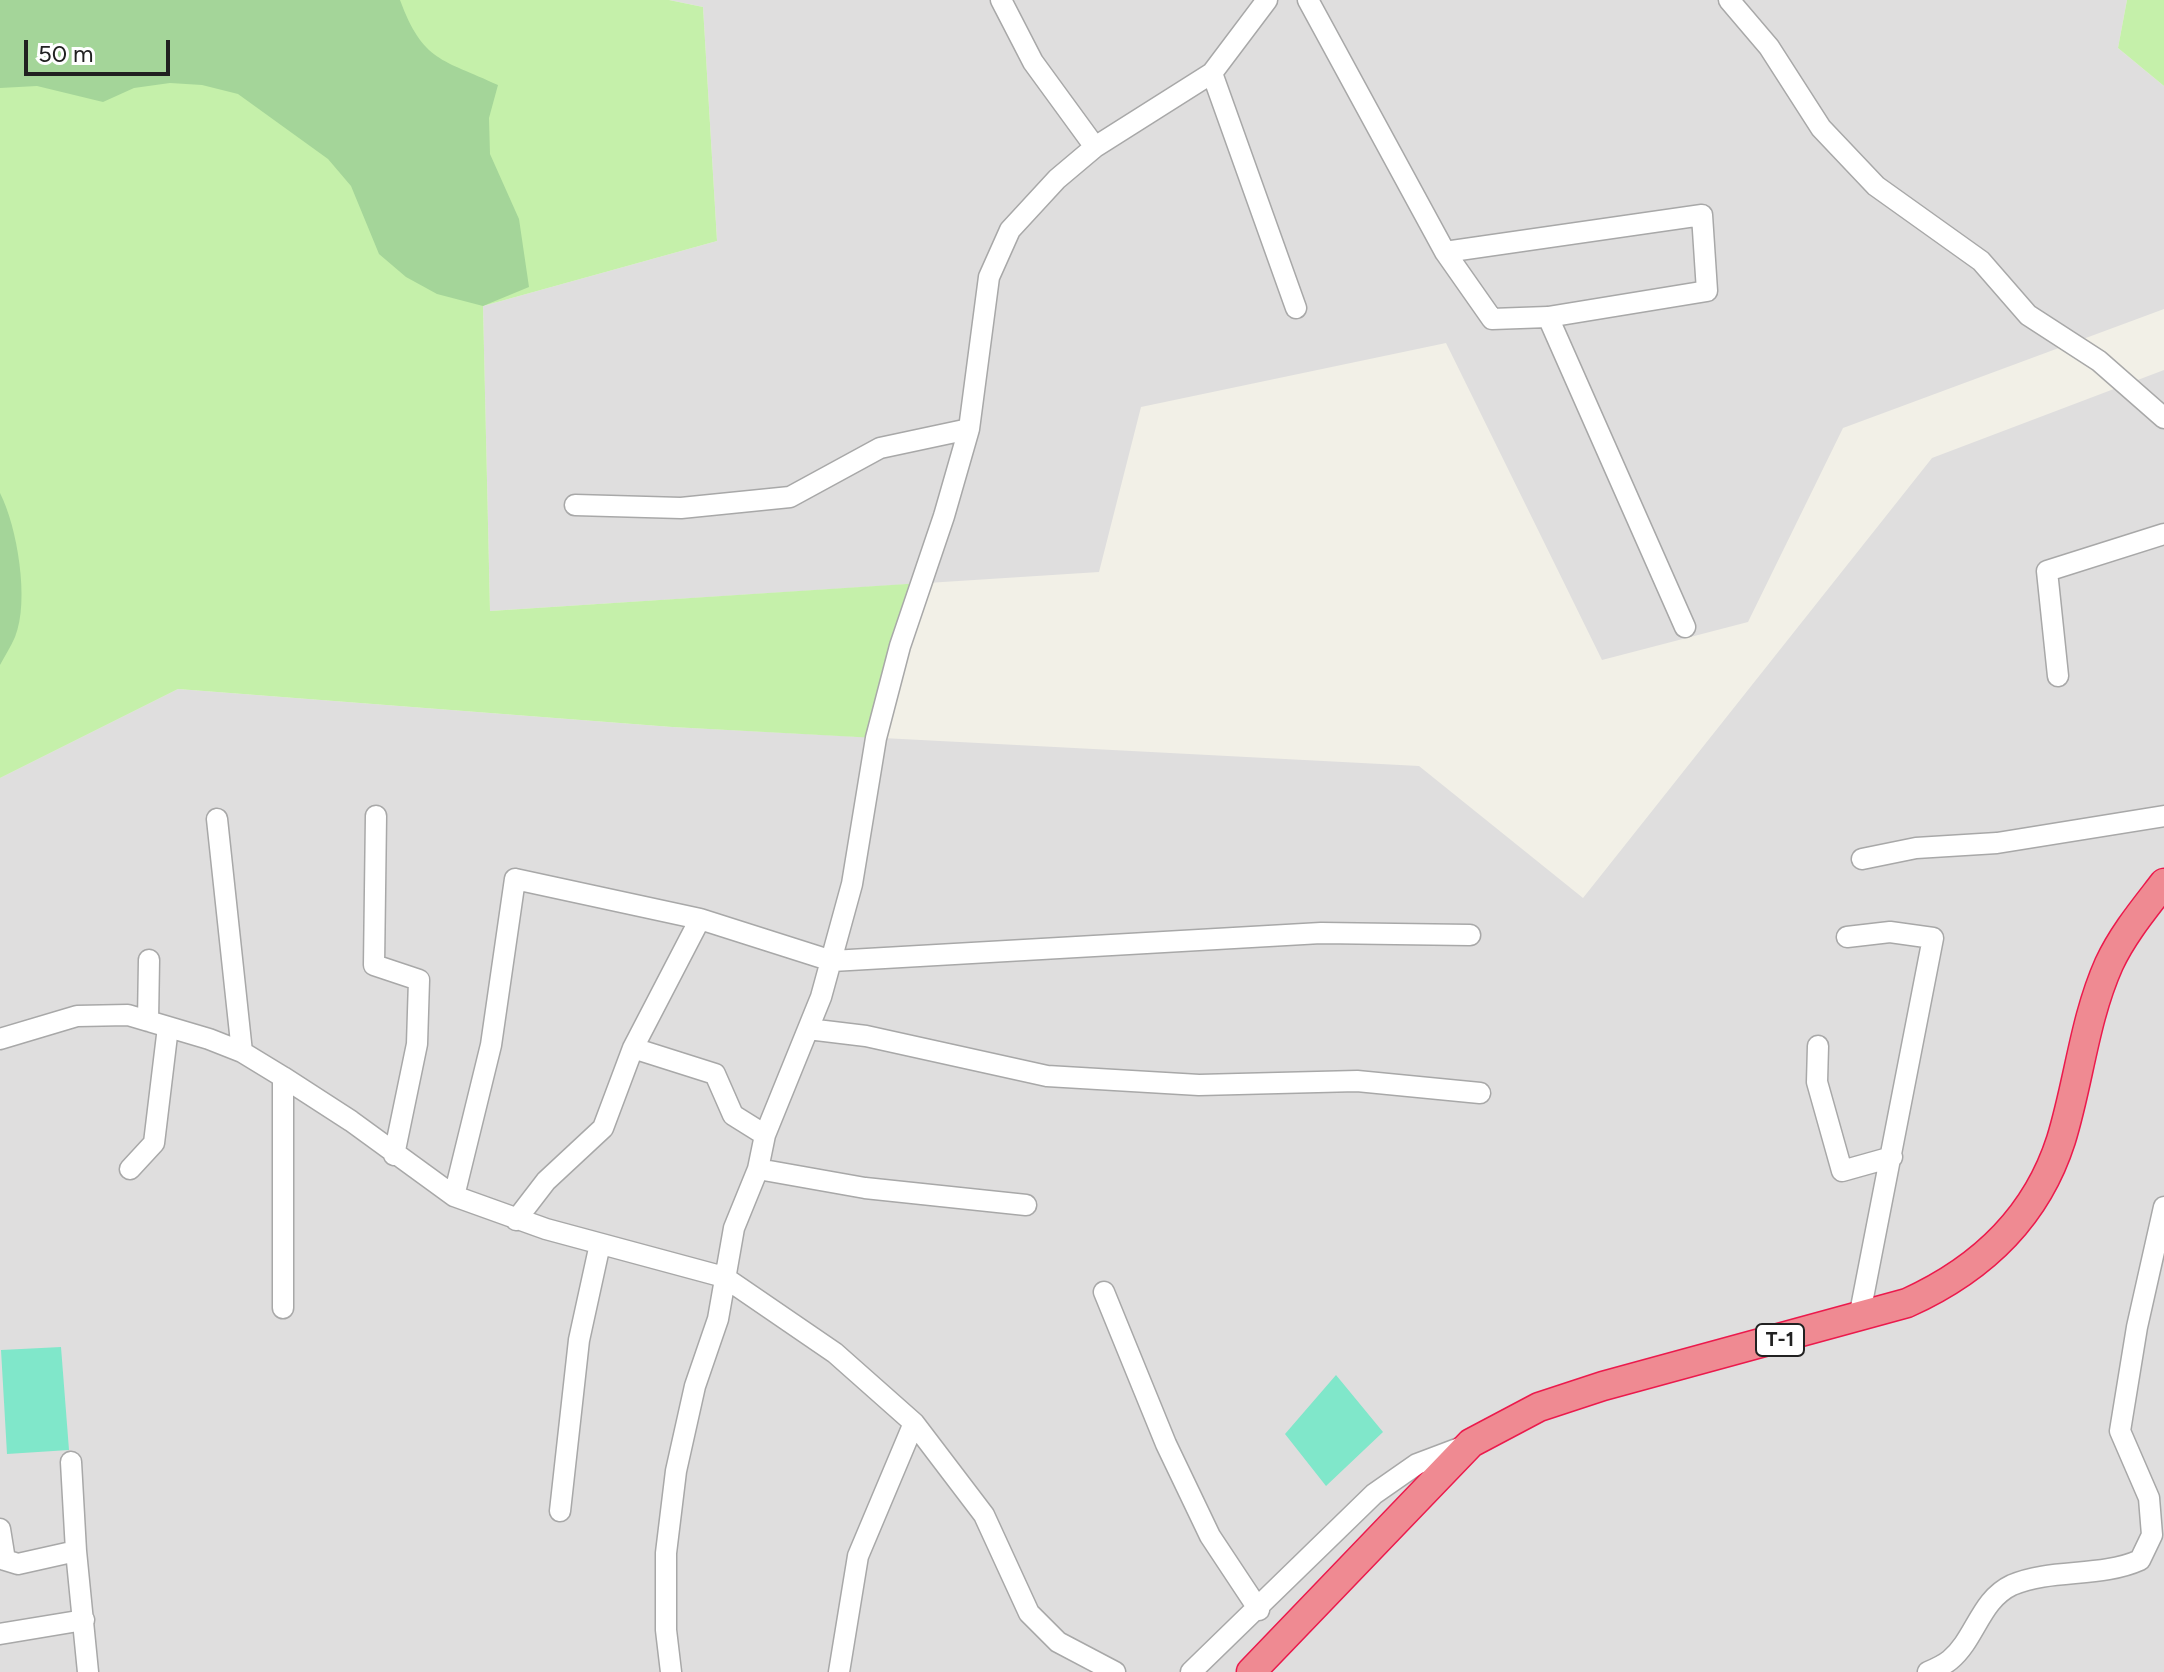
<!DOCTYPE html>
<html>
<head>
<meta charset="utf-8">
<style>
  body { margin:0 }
  #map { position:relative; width:2164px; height:1672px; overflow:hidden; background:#f2f0e7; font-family:Figtree,sans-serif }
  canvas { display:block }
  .scale { position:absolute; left:24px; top:40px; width:146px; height:36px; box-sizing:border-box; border:4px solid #212121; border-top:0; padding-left:10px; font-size:24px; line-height:28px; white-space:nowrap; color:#212121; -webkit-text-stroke:6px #fff; paint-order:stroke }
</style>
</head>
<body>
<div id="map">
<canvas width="2164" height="1672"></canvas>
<div class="scale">50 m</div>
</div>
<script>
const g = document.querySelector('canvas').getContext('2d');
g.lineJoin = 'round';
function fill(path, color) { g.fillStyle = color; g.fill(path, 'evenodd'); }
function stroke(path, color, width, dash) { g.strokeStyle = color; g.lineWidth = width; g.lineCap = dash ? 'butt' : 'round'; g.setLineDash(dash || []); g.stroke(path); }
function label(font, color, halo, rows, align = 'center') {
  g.font = font + ' Figtree,sans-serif'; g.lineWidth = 6; g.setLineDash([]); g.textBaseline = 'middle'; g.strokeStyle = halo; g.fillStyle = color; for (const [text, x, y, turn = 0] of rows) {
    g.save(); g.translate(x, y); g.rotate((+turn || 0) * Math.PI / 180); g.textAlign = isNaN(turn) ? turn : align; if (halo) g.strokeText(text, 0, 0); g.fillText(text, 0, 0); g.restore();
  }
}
const residential = new Path2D(`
  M669 0H2127L2118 48 2164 86V309L1843 428 1748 622 1602 660 1446 343 1141 407 1099 572 490 611 483 306 717 241 703 7Z
  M2164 370V1672H0V778L178 689 672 727 1419 766 1583 898 1932 458Z`);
const grass = new Path2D(`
  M0 0H669L703 7 717 241 483 306 490 611 922 583 876 738 672 727 178 689 0 778Z
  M2127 0H2164V86L2118 48Z`);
const forest = new Path2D(`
  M0 0H400C423 62 442 59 498 85L489 118 490 154 519 219 529 287 483 306 437 294 406 277 379 254 351 186 328 159 238 94 202 85 170 83 134 88 103 102 37 86 0 88Z
  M0 493C17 526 30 601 15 637 11 646 5 656 0 665Z`);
const pitch = new Path2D(`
  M61 1347 69 1450 7 1454 1 1350Z
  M1336 1375 1383 1432 1326 1486 1285 1434Z`);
const minor = new Path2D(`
  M1001 0 1033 62 1095 147
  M1308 0 1445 252 1492 319 1548 317 1707 291 1702 215 1445 252
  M1729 0 1769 47 1821 128 1876 186 1981 261 2028 315 2099 361 2164 418
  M1212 73 1296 308
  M1548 317 1685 627
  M575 505 681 508 790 497 880 448 969 429
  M2058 676 2047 571 2164 534
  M376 816 374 965 419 980 417 1044 394 1155
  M217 819 242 1052
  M1862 859 1916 848 1997 843 2164 816
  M1847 937 1890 932 1933 938 1859 1318
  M148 1021 149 960
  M808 1029 866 1036 1047 1076 1199 1085 1357 1081 1480 1093
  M0 1039 77 1016 128 1015 209 1039 242 1052 283 1077 351 1121 454 1196 546 1229 724 1277 835 1353 914 1423 984 1515 1029 1613 1058 1642 1115 1672
  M1818 1046 1817 1082 1842 1171 1892 1157
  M633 1048 715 1074 733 1115 765 1135
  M283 1077V1308
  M130 1169 154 1143 168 1027
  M758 1169 865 1188 1026 1205
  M454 1196 491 1045 515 879 700 919
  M516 1220 546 1181 603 1128 633 1048 700 919 832 961 1321 933 1470 935
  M1104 1292 1166 1444 1210 1536 1259 1610
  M71 1462 76 1551
  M560 1511 579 1340 600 1244
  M0 1529 5 1560 18 1564 76 1551 88 1672
  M0 1634 84 1620
  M671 1672 666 1630V1553L676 1471 695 1386 718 1319 734 1228 758 1169 765 1135 821 997 852 884 876 738 900 646 944 516 969 429 989 277 1010 230 1057 179 1095 147 1212 73 1267 0
  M839 1672 858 1556 914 1423
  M1191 1672 1374 1494 1417 1464 1462 1447
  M1928 1672C1935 1669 1944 1665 1950 1660 1976 1638 1980 1600 2012 1585 2052 1568 2100 1578 2140 1560L2152 1535 2149 1498 2120 1431 2137 1327 2164 1207`);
const highway = new Path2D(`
  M1251 1672 1471 1443 1539 1407 1603 1386 1907 1303C1980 1270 2036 1218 2061 1140 2079 1082 2084 1020 2109 964 2123 934 2144 909 2164 883`);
const shields = [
  [1780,1340,48]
];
const shieldNames = [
  ["T-1",1780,1340]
];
fill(residential, '#dfdede');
fill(grass, '#c5f0aa');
fill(forest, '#a4d599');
fill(pitch, '#80e7ca');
stroke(minor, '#a8a8a8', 23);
stroke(highway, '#eb1a4c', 31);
stroke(minor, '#fff', 20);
stroke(highway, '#ef8a92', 28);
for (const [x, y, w] of shields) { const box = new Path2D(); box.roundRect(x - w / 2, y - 16, w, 32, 6); g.fillStyle = '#fff'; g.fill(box); stroke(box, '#212121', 2); }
label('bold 20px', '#212121', null, shieldNames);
</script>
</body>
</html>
